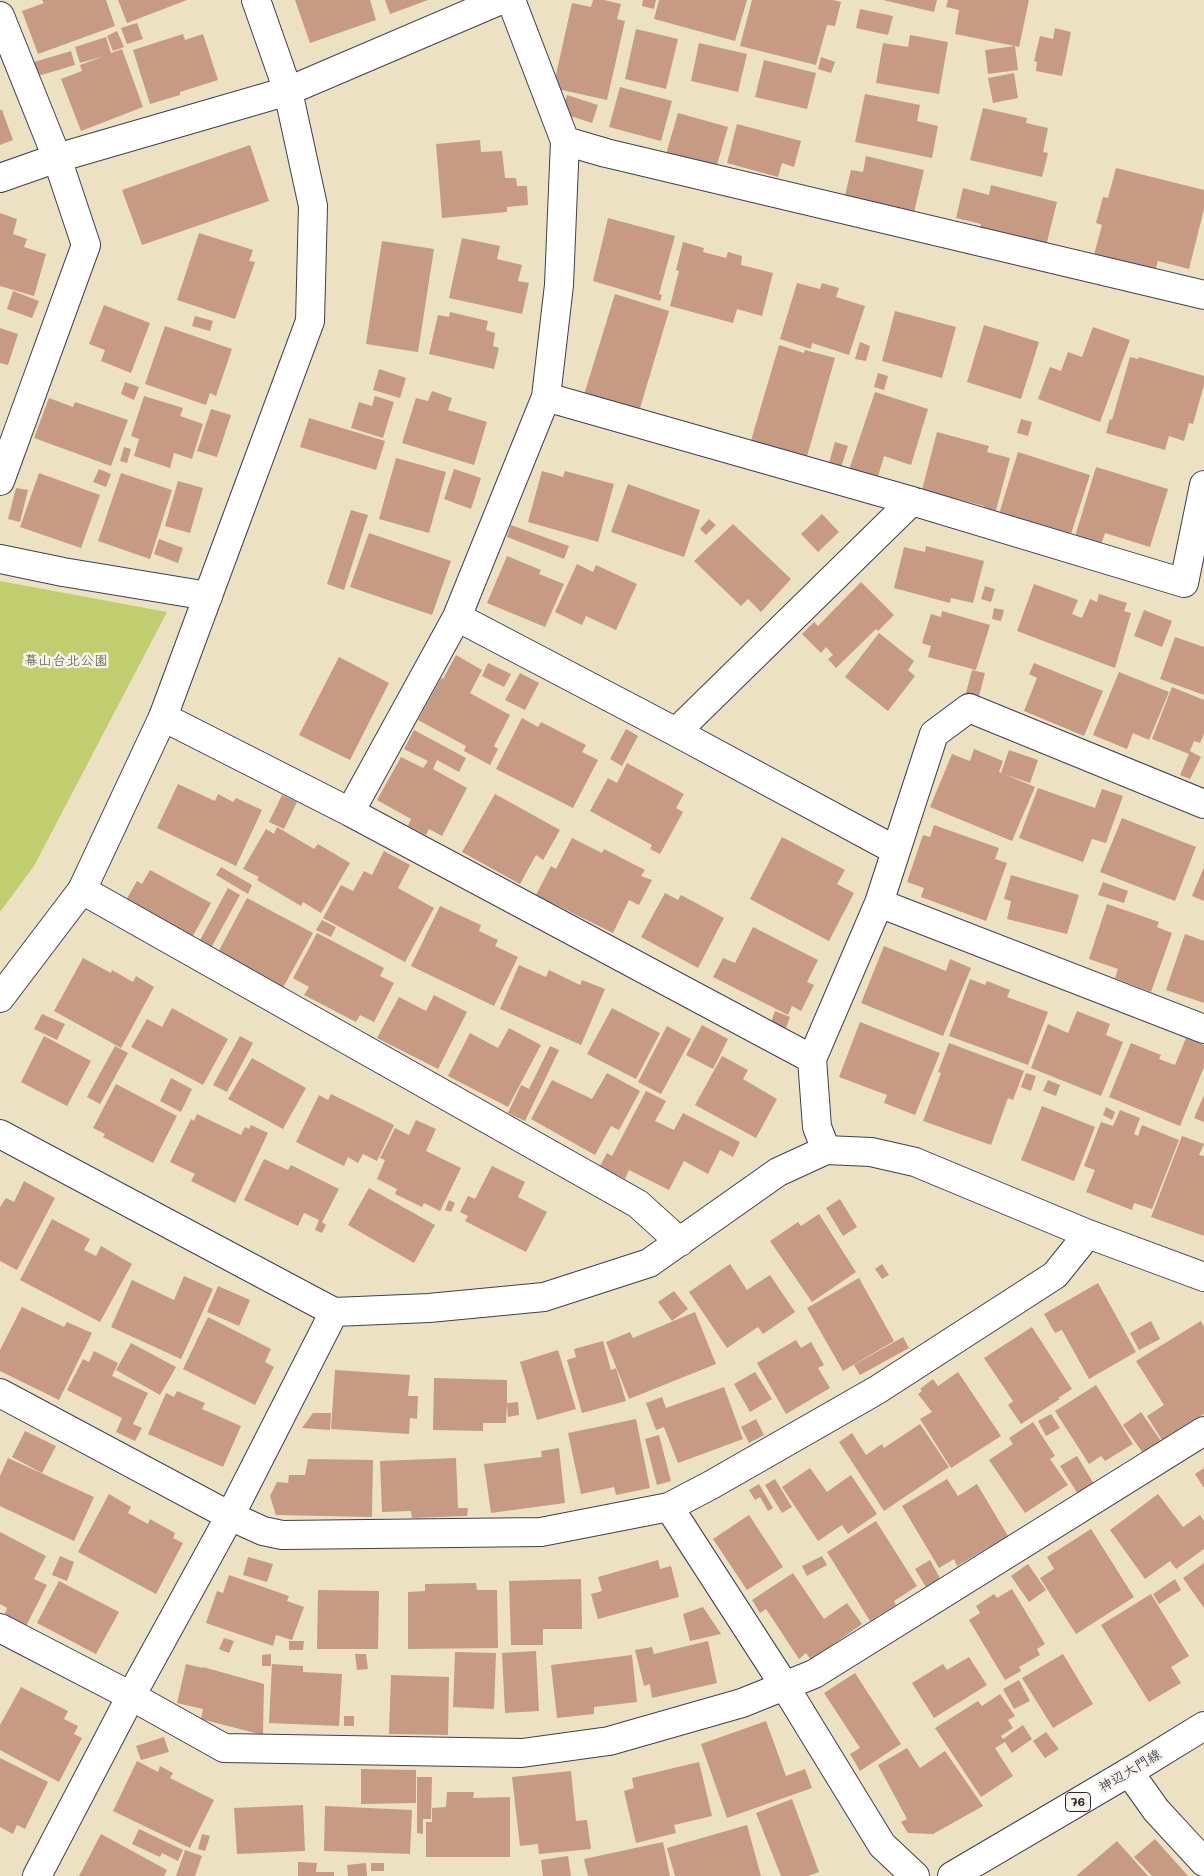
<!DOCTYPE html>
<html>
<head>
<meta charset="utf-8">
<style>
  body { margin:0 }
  canvas { display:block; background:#ece2c3 }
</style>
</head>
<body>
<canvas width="1204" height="1876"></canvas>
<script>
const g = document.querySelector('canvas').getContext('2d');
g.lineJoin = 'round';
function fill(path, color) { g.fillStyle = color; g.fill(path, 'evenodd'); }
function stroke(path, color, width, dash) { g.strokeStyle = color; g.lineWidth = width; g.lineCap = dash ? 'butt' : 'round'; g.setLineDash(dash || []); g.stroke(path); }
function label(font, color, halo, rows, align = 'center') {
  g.font = font + ' Mali,"Klee One",sans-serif'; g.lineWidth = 5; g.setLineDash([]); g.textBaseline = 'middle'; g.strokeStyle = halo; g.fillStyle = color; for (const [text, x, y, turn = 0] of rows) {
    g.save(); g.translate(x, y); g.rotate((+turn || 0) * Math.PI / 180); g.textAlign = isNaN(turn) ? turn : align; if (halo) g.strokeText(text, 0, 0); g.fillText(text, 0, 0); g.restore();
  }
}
const green = new Path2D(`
  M0 581 167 612 34 866 0 912Z`);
const building = new Path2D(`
  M42 0H106L115 26 38 54 22 11 44 3Z
  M118 0H187L127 23Z
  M295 0H370L376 20 310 43Z
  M385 0H428L390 14Z
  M593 0H604L621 4 617 19 625 21 607 100 553 88 572 3 591 7Z
  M643 0H656L654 9 642 6Z
  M659 0H747L735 41 654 19Z
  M752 0H833L841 2 835 26 827 25 816 65 740 46Z
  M883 0H937L934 12Z
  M948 0H1029L1019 47 1015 46 1018 70 988 74 985 50 1015 46 955 34 959 10 946 7Z
  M860 9 893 16 888 35 856 28Z
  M137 23 143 39 127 44 121 28Z
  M1055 28 1071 32 1062 76 1036 71 1037 62 1034 61 1040 36 1053 39Z
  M636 29 678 39 666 89 625 79Z
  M117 31 124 47 113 51 107 36Z
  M183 34 185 40 203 34 218 80 180 92V95L150 104 133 50Z
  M910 35 948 42 939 94 876 83 883 43 908 47Z
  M106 37 111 53 122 49 143 107 81 131 61 79 82 71 80 65 104 56 80 63 75 47Z
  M699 43 747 54 738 92 691 81Z
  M71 51 75 65 38 76 34 62Z
  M821 57 835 62 831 73 818 69Z
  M764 60 816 73 807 109 755 97Z
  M1014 73 1018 98 993 103 988 78Z
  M620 87 672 101 661 141 609 127Z
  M865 94 920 105 917 121 938 126 932 158 855 142Z
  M567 95 598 105 592 123 561 113Z
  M983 108 1027 118 1026 123 1048 128 1043 152 1048 153 1042 177 970 160Z
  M0 110H2L13 140 0 145Z
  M678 113 728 127 716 168 666 154Z
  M737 124 801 141 794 167 782 163 778 177 727 163Z
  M480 140 481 152 502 151 505 178H516L517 186H527L528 205 507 207V212L442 218 436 144Z
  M250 145 269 201 142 245 122 190Z
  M866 156 924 170 913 217 844 200 851 170 863 172Z
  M1116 168 1204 190V209L1189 269 1158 261 1154 274 1094 255 1102 225 1096 223 1103 197 1108 198Z
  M991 185 1057 202 1045 250 979 233 981 224 956 218 963 188 989 195Z
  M0 213 17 219 13 234 27 239 24 247 46 254 34 296 0 286Z
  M608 218 675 236 659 294 662 295 660 301 593 281Z
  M199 233 253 250 249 261 255 262 235 319 177 300Z
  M462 238 500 246 497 259 522 265 518 281 529 283 522 314 449 298Z
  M382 241 434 249 418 352 366 344Z
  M683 242 704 248 703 252 726 258 728 252 742 256 741 265 773 273 762 316 737 309 733 323 670 306 679 271 676 270Z
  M797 283 820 289 822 283 839 288 836 297 865 306 849 355 812 343 811 349 780 339Z
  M13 291 39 301 32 318 7 309Z
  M615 294 669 311 638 415 583 398Z
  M104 305 150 323 131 373 101 361 105 350 89 344Z
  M895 311 956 327 942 378 882 361Z
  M450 312 488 321 486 330 495 333 493 346 499 348 494 369 429 354 438 315 449 317Z
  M195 316 213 321 210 331 192 326Z
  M984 325 1039 342 1021 399 967 382Z
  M165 326 232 349 216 396 210 393 206 405 145 384Z
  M1093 327 1130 340 1100 422 1038 399 1050 367 1061 371 1068 352 1082 357Z
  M0 328 18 334 8 365 0 363Z
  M860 342 870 346 866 361 855 359Z
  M779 345 804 353 805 350 835 358 806 460 750 444Z
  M1130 357 1138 359 1139 357 1204 376V385L1193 424 1189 423 1184 441 1169 436 1165 450 1106 433 1110 419 1112 420Z
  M379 369 406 378 400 398 373 390Z
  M878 373 888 376 884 390 874 387Z
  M125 382 139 387 134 400 121 394Z
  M432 391 452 398 448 410 487 422 474 465 402 443 416 398 428 401Z
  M875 392 928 409 911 465 884 456 877 480 849 470Z
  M144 396 183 408 180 416 203 424 192 459 174 453 170 468 134 456 139 439 131 436Z
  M375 396 394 402 383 438 351 428 359 402 372 406Z
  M49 398 73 407 75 402 128 420 111 466 34 438Z
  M211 409 231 415 217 457 197 451Z
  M309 418 385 441 376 470 300 447Z
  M1021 419 1032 422 1028 436 1017 433Z
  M937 432 989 446 987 452 1010 458 994 518 982 514 984 506 922 490Z
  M835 442 848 446 840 470 828 466Z
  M124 447 131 449 127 463 120 461Z
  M1018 452 1090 475 1069 540 999 514Z
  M396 458 446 472 429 533 379 519Z
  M1096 467 1168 489 1150 547 1105 533 1100 548 1074 540Z
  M99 469 111 474 106 487 93 482Z
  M454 469 481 478 471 509 444 499Z
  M542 471 563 477 565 471 614 484 598 542 528 522Z
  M39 473 100 495 81 548 20 527Z
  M121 473 172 490 150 559 98 541Z
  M178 481 203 488 190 533 165 526Z
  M628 484 700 510 684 557 611 532Z
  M16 488 28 490 20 522 8 519Z
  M351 510 368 515 344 590 327 584Z
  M822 514 839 532 818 552 801 534Z
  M709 519 716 525 706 535 700 529Z
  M733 524 791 579 761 612 748 599 741 606 694 561Z
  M511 525 569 546 564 559 507 537Z
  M369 533 451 561 432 615 350 587Z
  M159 539 183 548 178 563 154 554Z
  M926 546 984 561 973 603 951 598 950 603 894 588 904 547 925 552Z
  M507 556 541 570 539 574 564 584 545 627 487 603Z
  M577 564 593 572 596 565 637 584 616 630 586 616 582 625 555 612Z
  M861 582 894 615 878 631 876 629 836 668 828 659 833 655 826 647 821 653 802 634 814 622 818 626Z
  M1034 584 1078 600 1072 614 1082 618 1090 599 1097 602 1099 594 1127 603 1124 611 1131 613 1115 668 1017 631Z
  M985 586 995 589 991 602 981 599Z
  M994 608 1004 610 1001 621 992 619Z
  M1144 610 1172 621 1162 647 1134 636Z
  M942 611 990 625 976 670 928 657 931 646 922 643 931 614 941 617Z
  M879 633 914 661 908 670 915 676 888 711 845 677Z
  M1175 637 1204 647V695L1160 679Z
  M456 655 482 670 470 693 510 715 494 746 498 749 490 765 464 751 466 746 418 720 441 678 443 679Z
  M339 657 389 683 350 760 299 735Z
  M488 663 511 674 504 687 482 676Z
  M1034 663 1103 691 1084 736 1024 711 1037 678 1029 674Z
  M972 670 985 673 979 696 966 693Z
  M1119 672 1169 692 1149 740 1133 733 1127 749 1093 735Z
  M520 673 539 683 525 710 505 700Z
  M1172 687 1204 700V734L1200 743 1194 741 1190 751 1201 757 1190 779 1180 775 1189 754 1152 739Z
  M522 718 538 727 541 722 586 745 582 752 598 760 573 808 496 769Z
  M626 729 638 736 622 766 610 759Z
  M414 730 466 758 459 772 437 760 433 769 467 788 442 836 429 829 426 835 408 826 411 819 377 800 401 757 423 768 428 761 404 749Z
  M974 749 1003 761 999 772 1035 787 1012 841 930 807 952 754 970 761Z
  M1009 750 1038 760 1030 783 1001 773Z
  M627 763 684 794 676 808 683 812 660 854 650 849 652 845 590 811 608 778 617 783Z
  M178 784 215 801 218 794 233 802 236 798 262 810 236 866 157 828Z
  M1038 788 1095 808 1102 789 1123 796 1106 843 1092 839 1083 862 1019 838Z
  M495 794 560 830 543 860 536 855 520 884 462 852Z
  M282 795 297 802 284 829 269 822Z
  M1122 818 1196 847 1175 901 1100 872Z
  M934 825 999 848 995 859 1007 863 986 921 921 897 924 888 907 882 923 835 930 837Z
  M277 827 314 849 318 844 350 863 321 913 303 902 301 906 257 880 259 877 243 869 266 829 274 834Z
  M782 837 845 870 837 884 854 893 829 941 750 899Z
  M572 838 602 853 604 849 645 870 641 876 652 880 639 905 629 900 613 933 536 895 551 866 556 869Z
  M384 851 410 865 398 888 434 908 405 962 323 918 341 885 353 891 364 871 372 875Z
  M221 867 252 885 248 894 216 875Z
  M1204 867V901L1192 896Z
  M150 870 211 903 189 943 122 907 137 881 142 884Z
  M1011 875 1079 895 1067 934 1007 919 1011 901 1004 899Z
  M1103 882 1128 891 1124 903 1098 895Z
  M228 888 240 895 211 948 199 942Z
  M665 893 678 900 681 895 724 918 698 968 641 937Z
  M247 898 313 933 280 993 215 958Z
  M1107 904 1159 922 1157 927 1172 933 1151 992 1115 978 1118 969 1089 959Z
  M440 906 481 925 479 931 498 940 495 946 518 957 494 1006 411 966Z
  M322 920 336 927 331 937 316 930Z
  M753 927 818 960 807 982 814 985 801 1011 792 1006 788 1015 713 977 723 958 735 963Z
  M317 933 384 968 380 976 394 983 374 1022 360 1015 356 1022 304 995 309 987 293 978Z
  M1185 934 1204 941V1003L1166 990Z
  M884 946 946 971 950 959 971 968 943 1036 861 1003Z
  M83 958 111 973 112 970 133 982 136 976 154 987 121 1048 54 1011Z
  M519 965 546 977 549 970 580 985 582 980 605 989 581 1045 500 1009Z
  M970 979 985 985 987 981 1010 990 1007 997 1048 1012 1028 1065 949 1036Z
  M434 995 467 1012 438 1069 377 1038 399 997 426 1011Z
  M172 1008 228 1039 203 1085 131 1047 147 1019 162 1027Z
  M612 1008 660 1033 636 1079 587 1054Z
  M775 1011 790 1017 786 1028 771 1022Z
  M1077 1011 1110 1024 1106 1035 1123 1042 1101 1096 1031 1068 1048 1024 1068 1033Z
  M42 1014 65 1024 57 1040 34 1029Z
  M860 1022 940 1053 915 1115 884 1103 887 1095 839 1077Z
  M702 1025 728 1039 713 1069 686 1055Z
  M667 1026 691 1039 661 1094 638 1082Z
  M509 1028 541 1045 508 1107 448 1076 470 1033 498 1048Z
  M44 1036 91 1061 67 1106 21 1082Z
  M240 1036 253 1043 227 1092 213 1085Z
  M1186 1038 1204 1045V1067L1180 1126 1109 1097 1131 1043 1161 1055 1159 1059 1175 1065Z
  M949 1043 1024 1071 1013 1100 1008 1098 991 1145 923 1121 941 1073 938 1072Z
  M115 1046 128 1053 100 1104 87 1097Z
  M550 1046 559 1050 525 1121 508 1113 521 1085 529 1089Z
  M722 1056 748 1070 743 1079 777 1099 756 1138 695 1105Z
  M252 1058 306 1088 283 1129 228 1099Z
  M607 1073 640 1091 619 1130 611 1126 595 1155 531 1119 552 1080 592 1099Z
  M1026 1073 1036 1076 1031 1091 1021 1087Z
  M171 1078 192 1089 181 1112 160 1101Z
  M1048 1080 1060 1085 1056 1096 1043 1091Z
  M116 1084 177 1116 153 1163 103 1137 105 1134 93 1128Z
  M646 1091 666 1101 655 1121 674 1130 683 1113 740 1142 733 1157 720 1150 708 1174 684 1161 669 1190 629 1170 625 1179 600 1166 607 1153 612 1156Z
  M331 1094 394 1125 377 1161 363 1154 358 1163 348 1157 344 1166 296 1142 319 1095 328 1100Z
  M1204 1095V1122L1194 1118Z
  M1042 1106 1095 1127 1074 1181 1021 1160Z
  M1106 1107 1115 1112 1112 1120 1103 1115Z
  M1120 1110 1140 1118 1134 1134 1138 1136 1142 1125 1179 1140 1152 1209 1134 1203 1132 1210 1086 1192 1095 1170 1084 1166 1101 1122 1113 1126Z
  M197 1114 241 1135 245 1127 249 1129 251 1125 268 1133 235 1203 191 1181 195 1174 170 1162 191 1119 194 1121Z
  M416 1120 436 1129 426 1151 461 1168 440 1211 424 1203 422 1207 395 1194 397 1189 377 1179 385 1160 380 1158 395 1128 409 1135Z
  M1182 1136 1204 1144 1199 1155 1204 1156V1236L1151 1217Z
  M264 1159 288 1170 291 1165 339 1189 322 1222 326 1225 322 1233 315 1230 319 1220 304 1213 298 1226 244 1200Z
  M492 1166 525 1182 518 1197 547 1212 526 1252 465 1221 468 1216 460 1212 468 1196 475 1199Z
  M24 1181 55 1198 17 1270 0 1261V1207L6 1198 14 1202Z
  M369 1188 435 1225 414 1263 348 1225Z
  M840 1199 857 1227 843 1236 826 1208Z
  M449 1200 455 1203 451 1212 445 1210Z
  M819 1214 856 1272 812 1302 770 1241 798 1222 801 1226Z
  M52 1219 90 1239 84 1250 96 1256 101 1246 132 1264 100 1322 20 1280Z
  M730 1264 747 1290 770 1275 795 1312 763 1334 758 1327 727 1348 689 1292Z
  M882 1264 889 1275 882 1279 875 1269Z
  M184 1276 213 1289 181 1359 111 1327 132 1280 174 1300Z
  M859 1278 894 1341 843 1371 807 1308Z
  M1098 1283 1136 1352 1089 1379 1062 1330 1055 1333 1044 1314Z
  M218 1286 250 1300 239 1326 207 1312Z
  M674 1291 688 1309 672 1321 658 1302Z
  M22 1307 64 1327 67 1322 92 1333 59 1400 0 1371V1350Z
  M695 1312 716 1364 629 1399 606 1342 630 1332 633 1338Z
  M208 1317 271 1349 265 1362 274 1367 255 1405 183 1369Z
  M1151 1321 1160 1339 1139 1350 1130 1333Z
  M1201 1321 1204 1327V1414L1162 1440 1147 1416 1164 1405 1136 1361Z
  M1032 1327 1072 1389 1058 1398 1060 1399 1021 1424 1008 1405 1013 1401 984 1358Z
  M903 1337 909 1348 860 1375 854 1365Z
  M796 1340 801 1348 811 1342 824 1365 818 1368 830 1388 786 1414 757 1363Z
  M603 1341 611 1370 616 1368 626 1401 582 1413 567 1360 576 1357 574 1349Z
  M131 1343 176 1367 160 1395 116 1370Z
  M558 1350 576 1409 537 1420 520 1362Z
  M94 1351 118 1363 112 1376 148 1393 133 1424 142 1428 135 1441 116 1432 122 1418 67 1390 83 1359 89 1362Z
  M335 1370 410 1375 408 1396H418L417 1419 410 1418 409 1434 331 1429Z
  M755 1372 772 1399 750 1412 734 1384Z
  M958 1372 1001 1436 951 1468 920 1419 932 1412 918 1394 922 1391 920 1389 933 1379 938 1386Z
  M434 1378 507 1380V1403L518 1402 519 1415 508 1417 507 1403 506 1423H483V1431L433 1430Z
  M1096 1385 1133 1444 1105 1461 1101 1456 1089 1464 1055 1411Z
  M724 1387 743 1439 678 1463 664 1427 656 1430 646 1403 662 1397 666 1408Z
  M177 1391 205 1403 202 1409 241 1426 223 1467 148 1434 166 1393 174 1397Z
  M1141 1412 1161 1441 1143 1453 1123 1425Z
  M313 1413H331L330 1430 302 1428Z
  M1051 1414 1060 1428 1046 1436 1038 1421Z
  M636 1419 650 1488 616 1495 614 1487 581 1494 568 1433Z
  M756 1419 764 1435 749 1443 741 1427Z
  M1033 1422 1055 1456 1050 1459 1068 1485 1025 1513 989 1460 1013 1444 1009 1438Z
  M920 1424 949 1467 884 1511 839 1442 852 1433 866 1455 882 1444 884 1448Z
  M25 1431 56 1446 42 1473 12 1457Z
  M659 1435 671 1481 657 1485 645 1439Z
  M559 1448 565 1503 491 1513 484 1464 542 1457 541 1451Z
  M1077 1456 1094 1484 1078 1494 1060 1466Z
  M8 1458 94 1497 74 1541 0 1506V1476Z
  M456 1458 458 1508H468L467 1516 412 1518 411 1511 382 1512 380 1461Z
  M308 1459 373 1460 372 1517 276 1515 270 1496 277 1482 288 1483 289 1475H305Z
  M810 1468 827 1492 851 1475 877 1514 848 1534 842 1525 818 1541 782 1487Z
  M1204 1468V1488L1195 1474Z
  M775 1479 792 1507 782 1513 765 1485Z
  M947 1479 958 1496 977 1484 1008 1536 957 1566 954 1559 939 1568 902 1506Z
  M759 1484 773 1508 768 1511 760 1497 755 1500 749 1490Z
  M109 1494 131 1507 128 1513 148 1524 150 1519 175 1533 173 1538 183 1543 156 1594 78 1552Z
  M1158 1494 1183 1527 1200 1515 1204 1521V1549L1176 1569 1170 1561 1145 1579 1110 1530Z
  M749 1515 783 1567 747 1590 713 1539Z
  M876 1521 917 1586 894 1601 896 1605 870 1621 827 1552Z
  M1091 1529 1134 1597 1076 1634 1040 1578 1054 1569 1047 1557Z
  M0 1532 46 1556 34 1579 47 1585 26 1626 5 1614 7 1608 0 1604Z
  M60 1556 74 1562 67 1581 52 1575Z
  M822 1556 827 1565 807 1576 802 1566Z
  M248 1557 273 1564 267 1582 243 1575Z
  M658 1560 660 1569 671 1566 679 1597 598 1619 591 1594 602 1591 598 1577Z
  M930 1560 940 1578 926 1587 915 1569Z
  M1204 1563V1608L1183 1578Z
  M1028 1564 1046 1590 1029 1602 1011 1576Z
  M793 1573 824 1619 847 1603 862 1624 811 1660 806 1653 799 1659 766 1609 760 1613 752 1600Z
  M229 1575 289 1596 287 1601 304 1607 292 1640 276 1635 273 1646 206 1623 217 1591 223 1593Z
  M581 1579 582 1629H543V1645H511L509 1581Z
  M1175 1579 1181 1590 1159 1604 1153 1594Z
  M59 1581 119 1612 96 1654 37 1623Z
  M476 1583 477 1590H497L498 1648 408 1649V1592L425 1591V1584Z
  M1012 1589 1045 1644 1037 1649 1040 1655 1019 1667 1021 1671 1005 1680 969 1620 980 1613 976 1606 994 1594 997 1598Z
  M318 1590 379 1591 378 1649H317Z
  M1151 1594 1189 1656 1171 1667 1181 1683 1149 1702 1101 1625Z
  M703 1607 721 1634 690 1641 683 1614Z
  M224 1638 234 1641 229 1653 219 1649Z
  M289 1641H304L303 1650H289Z
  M708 1641 717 1683 652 1698 650 1684 644 1686 635 1650 652 1647 654 1654Z
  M536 1651 539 1711 505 1713 502 1653Z
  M455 1652 496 1653 494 1709 453 1707Z
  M271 1654V1666H262V1655Z
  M355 1654H366L368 1669 357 1670Z
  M1063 1654 1093 1704 1053 1728 1022 1678Z
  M632 1655 637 1702 594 1707V1714L557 1718 551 1665Z
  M969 1657 987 1685 934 1718 912 1683 943 1664 947 1670Z
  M186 1664 203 1668V1667L264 1684 263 1735 201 1719 203 1709 177 1703Z
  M272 1664 303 1666V1672L342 1674 339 1726 269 1723Z
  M855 1673 901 1744 860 1771 850 1754 860 1748 824 1693Z
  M391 1675 449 1677 448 1735 389 1734Z
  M1019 1680 1030 1701 1014 1709 1003 1689Z
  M21 1687 68 1711 64 1719 78 1726 74 1734 82 1738 59 1782 0 1750V1725Z
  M1000 1694 1015 1716 1008 1720 1013 1728 1001 1736 1003 1739 1023 1725 1032 1739 1012 1753 1005 1742 995 1748 1013 1776 981 1797 935 1728 978 1701 982 1706Z
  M344 1716H354V1726H344Z
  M766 1721 786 1776 805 1769 812 1788 727 1818 701 1744Z
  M1046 1732 1059 1749 1045 1758 1033 1741Z
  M164 1737 169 1752 141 1760 136 1746Z
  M907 1748 920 1768 945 1751 983 1806 933 1834 908 1833 901 1822 907 1819 878 1765Z
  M0 1758 48 1782 25 1829 17 1825 13 1834 0 1827Z
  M137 1761 158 1772 160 1766 173 1773 170 1778 214 1800 190 1848 113 1811Z
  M699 1762 712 1816 674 1825 676 1833 636 1843 624 1791 634 1788 632 1778Z
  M361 1769 416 1770V1803L361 1804Z
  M571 1771 576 1821 587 1820 591 1849 539 1854 538 1844 520 1846 512 1777Z
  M417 1777H432L431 1819H423V1834L417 1833Z
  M447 1792H474L473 1798 510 1797V1857H426V1822H432V1808L446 1807Z
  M792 1799 819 1872 808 1876H781L756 1813Z
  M303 1805 305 1851 237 1854 234 1808Z
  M325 1806 412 1810 410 1854 324 1851Z
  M747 1825 761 1876H675L667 1848Z
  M139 1829 183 1850 178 1861 162 1853 160 1857 132 1844Z
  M101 1834 167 1870 164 1876H79Z
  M202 1834 210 1836 205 1851 198 1849Z
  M1155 1839 1188 1876H1152L1134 1857Z
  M1117 1841 1148 1876H1076Z
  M663 1842 670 1876H588L584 1859Z
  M185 1850 202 1856 195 1876H176Z
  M568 1856 571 1876H543L541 1860Z
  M298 1862 317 1863 316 1872H334V1876H298Z
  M366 1863 367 1876H348L347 1865Z
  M371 1863H384V1871H371Z`);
const minor = new Path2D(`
  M0 16 57 158 86 245 0 481
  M565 141 606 153 1204 295
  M0 178 57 158 288 91 501 0
  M546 397 912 501 1184 583 1204 485
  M0 559 63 572 208 596
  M457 617 676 732 895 850
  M163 717 350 812 457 617 546 397 559 285 565 141 511 0
  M676 732 912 501
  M350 812 812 1059
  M82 890 638 1204 680 1242
  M879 903 1204 1029
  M0 1134 334 1312 429 1308 544 1297 649 1263 778 1172 826 1150 871 1152 915 1162 1088 1234 1204 1277
  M826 1150 817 1127 812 1059 879 903 934 734 969 708 1204 804
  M0 1393 230 1516 263 1531 282 1535 541 1532 669 1507 711 1485 877 1390 1055 1275 1088 1234
  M669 1507 784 1685 882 1845 915 1876
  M0 1628 131 1696 224 1748 522 1753 609 1741 742 1703 814 1674 1204 1431
  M1129 1772 1156 1810 1204 1862
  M37 1876 131 1696 230 1516 334 1312`);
const tertiary = new Path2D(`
  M0 998 82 890 163 717 310 321 313 206 288 91 256 0`);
const primary = new Path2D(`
  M952 1876 1129 1772 1204 1726`);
const shields = [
  [1078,1802,25]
];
const shieldNames = [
  ["76",1078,1802]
];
const parkNames = [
  ["幕山台北公園",66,661]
];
const streetNames = [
  ["神辺大門線",1130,1771,-31]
];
fill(green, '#c1ce70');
fill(building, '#c79a84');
stroke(minor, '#403f4f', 30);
stroke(tertiary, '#403f4f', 30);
stroke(primary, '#403f4f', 30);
stroke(minor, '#fff', 28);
stroke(tertiary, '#fff', 28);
stroke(primary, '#fff', 28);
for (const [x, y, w] of shields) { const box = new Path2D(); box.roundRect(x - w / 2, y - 9.5, w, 19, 4); g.fillStyle = '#f7f3e8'; g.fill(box); stroke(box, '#22223b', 1); }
label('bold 12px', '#22223b', null, shieldNames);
label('14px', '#52564b', '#f7f3e8', parkNames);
label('14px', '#22223b', '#f7f3e8', streetNames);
</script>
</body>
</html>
